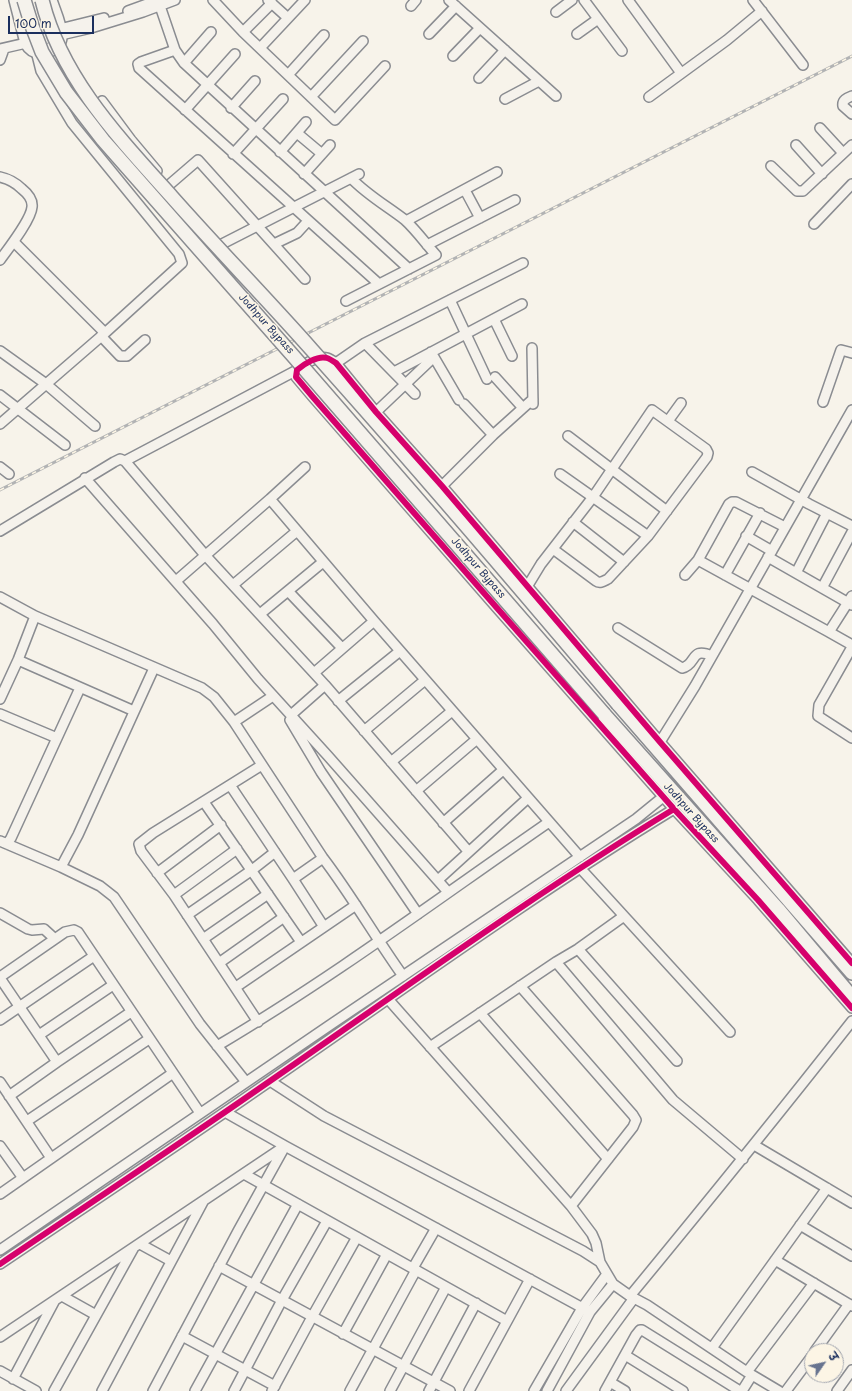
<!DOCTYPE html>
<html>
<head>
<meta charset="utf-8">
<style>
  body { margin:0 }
  #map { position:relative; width:852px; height:1391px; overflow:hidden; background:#f7f3ea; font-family:"Playpen Sans","Playpen Sans Deva",sans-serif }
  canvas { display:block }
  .north { position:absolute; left:804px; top:1343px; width:40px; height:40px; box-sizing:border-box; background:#fcf5e5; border:1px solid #a2a6af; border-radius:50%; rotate:56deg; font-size:11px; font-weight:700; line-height:16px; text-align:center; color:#1b2f5e }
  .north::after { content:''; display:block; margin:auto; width:14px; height:18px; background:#68748f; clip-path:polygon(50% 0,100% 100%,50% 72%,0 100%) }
  .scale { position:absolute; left:8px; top:16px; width:86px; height:18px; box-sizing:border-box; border:2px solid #1b2f5e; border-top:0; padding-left:5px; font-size:12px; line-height:14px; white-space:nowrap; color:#1b2f5e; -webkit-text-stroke:3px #fcf5e5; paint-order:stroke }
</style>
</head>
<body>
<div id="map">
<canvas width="852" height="1391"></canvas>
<div class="north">उ</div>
<div class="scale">100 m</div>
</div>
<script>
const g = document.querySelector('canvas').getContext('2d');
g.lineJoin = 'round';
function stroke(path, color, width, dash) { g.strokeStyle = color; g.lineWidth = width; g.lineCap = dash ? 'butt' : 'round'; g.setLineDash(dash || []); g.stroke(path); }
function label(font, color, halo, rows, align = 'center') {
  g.font = font + ' "Playpen Sans",sans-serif'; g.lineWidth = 3.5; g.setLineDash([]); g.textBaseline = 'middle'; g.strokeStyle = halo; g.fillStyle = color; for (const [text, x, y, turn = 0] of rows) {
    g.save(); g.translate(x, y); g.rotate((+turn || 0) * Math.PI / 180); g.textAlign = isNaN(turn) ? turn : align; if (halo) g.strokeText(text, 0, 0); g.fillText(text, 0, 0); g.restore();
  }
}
const minor = new Path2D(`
  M213 0 243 32 335 120 385 66
  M268 0 288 18
  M449 0 556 96
  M584 0 622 51
  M628 0 681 73
  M753 0 803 65
  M160 6 175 50 184 63 409 269
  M411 6 416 0
  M128 11 158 0
  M556 12 572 0
  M243 32 272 3
  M429 34 456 6
  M577 34 598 19
  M31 36 104 18
  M260 48 305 0
  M0 49 91 28 143 12 175 0
  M175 50 141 62 138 64 139 68 379 284
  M453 56 480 28
  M0 60 4 49
  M184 63 211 32
  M288 75 324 35
  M479 78 505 50
  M852 96C847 98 842 100 843 106L852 114
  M311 97 363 41
  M649 97 727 40 762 11
  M505 99 539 81
  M102 101 131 140 157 171
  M231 108 255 81
  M185 110 235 54
  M820 128 843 153
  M297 133 322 154
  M796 145 822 174
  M280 152 306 122
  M233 154 283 99
  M771 166 797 191H803L852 145
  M304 174 330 145
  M0 177C9 179 15 182 22 189 27 193 33 199 32 207 31 220 8 249 0 260
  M169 185 198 160 305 279
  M465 190 480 218
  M406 221 497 172
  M814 224 852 184
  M14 242 105 333
  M222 244 359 174
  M274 244 297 233 308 221
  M427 245 515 200
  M450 300 487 379
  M346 301 436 255C426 244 416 230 405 220 387 206 367 195 351 178
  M494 319 512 356
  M101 336 120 356H127L145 340
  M365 343 415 394
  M532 348 533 404
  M0 351 46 384 95 426
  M431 352 459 400
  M336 363 365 343 523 263
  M394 372 522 304
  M495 377 523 408
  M0 395 65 445
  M823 402 841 350 852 353
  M464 404 493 435
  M376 412 434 357
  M668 421 681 403
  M0 424 105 333 182 263 179 254 72 123 41 71 36 51
  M568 436 667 511
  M125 461 205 555 325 685 468 851
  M0 467 9 474
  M752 472 809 504 852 526
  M560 474 648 536
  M85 478 213 624 258 679 328 756 448 892
  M442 486 493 435 533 399
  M270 499 374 621 580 857
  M573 522 624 562
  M0 531 114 462 120 459 125 461 297 370
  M746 536 772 551
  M768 557 852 605
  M698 560 829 632 852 596
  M796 573 827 513
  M685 575 698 560 729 504 732 502H736L785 527
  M725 575 760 513
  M176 581 270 499 305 467
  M233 585 297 531
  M527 587 541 564 593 497 652 410 706 449 708 453 707 457 648 536 608 579C604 581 600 584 596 581L553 549
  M822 588 852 532
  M288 591 342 648
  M0 597 35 616 202 688 214 697 234 722 323 858C352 896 375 937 403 976
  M260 614 323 562
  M618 628 682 668C697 665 690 646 712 656
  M829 632 852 645
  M852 647 819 705 818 716 852 738
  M18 660 134 711
  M314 673 374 621
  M0 699 18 660 35 616
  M338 701 400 651
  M0 714 57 738
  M291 715 325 685
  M290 720 321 772 418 914
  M234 722 273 696
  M364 731 425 680
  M660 742 695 686 852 410
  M391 762 452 711
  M230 785 293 879 324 927
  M416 791 477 739
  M204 802 301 942
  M443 823 503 770
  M0 841 61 867 100 886 114 897 200 1024 246 1082
  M7 844 11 838 80 688
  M61 867 78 835 154 668
  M581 869 730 1032
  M157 873 221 825
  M293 879 323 858
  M438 880 528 798
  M174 895 237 849
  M0 913 28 929 32 930 44 929 55 939
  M187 915 252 870 275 852
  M203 939 268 894
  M578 949 677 1061
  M556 962 673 1100 743 1159
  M219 963 284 917
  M852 963 660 742 442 486 376 412 336 363C333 361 330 359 327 358 318 355 304 364 297 370L296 377 312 396 497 608 674 809 758 900 852 1008
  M0 977 65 932 74 930 78 932 200 1113
  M0 978 57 1062 9 1096
  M520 986 633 1115 636 1120 633 1127 571 1206
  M236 987 356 905
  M388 999 571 1206 592 1234 596 1243 600 1262
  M480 1013 608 1159
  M0 1020 94 956
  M258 1022 174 895 141 851 139 844 153 833 262 765
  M39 1035 113 985
  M217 1046C332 978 439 898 549 822
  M430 1047 556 962 578 949 624 916
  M57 1062 131 1012
  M270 1081 324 1116 583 1251 600 1262 613 1284 630 1296C705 1205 779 1114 852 1021
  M0 1082 51 1158
  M225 1112 285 1146 590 1312
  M27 1121 149 1039
  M754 1145 852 1203
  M0 1146 23 1178
  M244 1174 507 1321
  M0 1194 173 1073
  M800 1225 852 1256
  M140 1244 171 1261
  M0 1250 333 1023 636 819 663 797
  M775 1260 852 1306
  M0 1264C86 1206 172 1149 257 1090 395 995 531 896 674 809
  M219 1266 450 1391
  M413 1268 436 1228
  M62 1296 96 1315
  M630 1296 647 1305 747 1372 779 1391
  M343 1334 387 1254
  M182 1336 275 1386
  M0 1337 285 1146
  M712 1348 827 1188
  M815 1351 849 1304
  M625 1355 683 1391
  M0 1371 36 1391
  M747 1372 814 1283
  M13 1379 54 1302
  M610 1382 625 1391
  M54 1391 133 1249
  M102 1391 203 1202
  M153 1391 238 1231 284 1148
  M195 1391 298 1204
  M234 1391 282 1300 327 1221
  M272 1391 312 1317 357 1237
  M350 1391 416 1270
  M390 1391 446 1287
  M429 1391 476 1303
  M469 1391 530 1279
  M534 1391 582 1308 607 1274
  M547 1391 590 1312 613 1284
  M566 1391 634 1298
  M605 1391 636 1335 640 1330H642L740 1391
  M742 1391 752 1375
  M786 1391 812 1356
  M837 1391 852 1370`);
const highway = new Path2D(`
  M16 0 27 43C31 50 35 52 42 51 74 49 55 17 50 0
  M618 704 852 973
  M604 714 778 909 852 997`);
const rail = new Path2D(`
  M0 490 852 56`);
const highwayBridge = new Path2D(`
  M24 0 32 26 42 52 66 92 103 140 295 358 604 714
  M42 0C61 78 120 139 172 197 218 249 266 298 312 350 416 466 517 585 618 704`);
const cycleway = new Path2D(`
  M852 963 660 742 442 486 376 412 336 363C333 361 330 359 327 358 318 355 304 364 297 370L296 377 312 396 497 608 674 809 758 900 852 1008
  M0 1264C86 1206 172 1149 257 1090 395 995 531 896 674 809`);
const streetNames = [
  ["Jodhpur Bypass",266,324,48],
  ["Jodhpur Bypass",478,568,49],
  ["Jodhpur Bypass",691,813,48]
];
stroke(minor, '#8a8c91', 12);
stroke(highway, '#8a8c91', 16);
stroke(minor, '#f5f2ec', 9);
stroke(highway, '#f5f2ec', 13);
stroke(rail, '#b2b3b4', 3);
stroke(rail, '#fcf5e5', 1.5, [4.5]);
stroke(highwayBridge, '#8a8c91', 16, []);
stroke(highwayBridge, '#f5f2ec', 13);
stroke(cycleway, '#d6006c', 6);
label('10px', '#1b2f5e', '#fcf5e5', streetNames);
</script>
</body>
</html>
